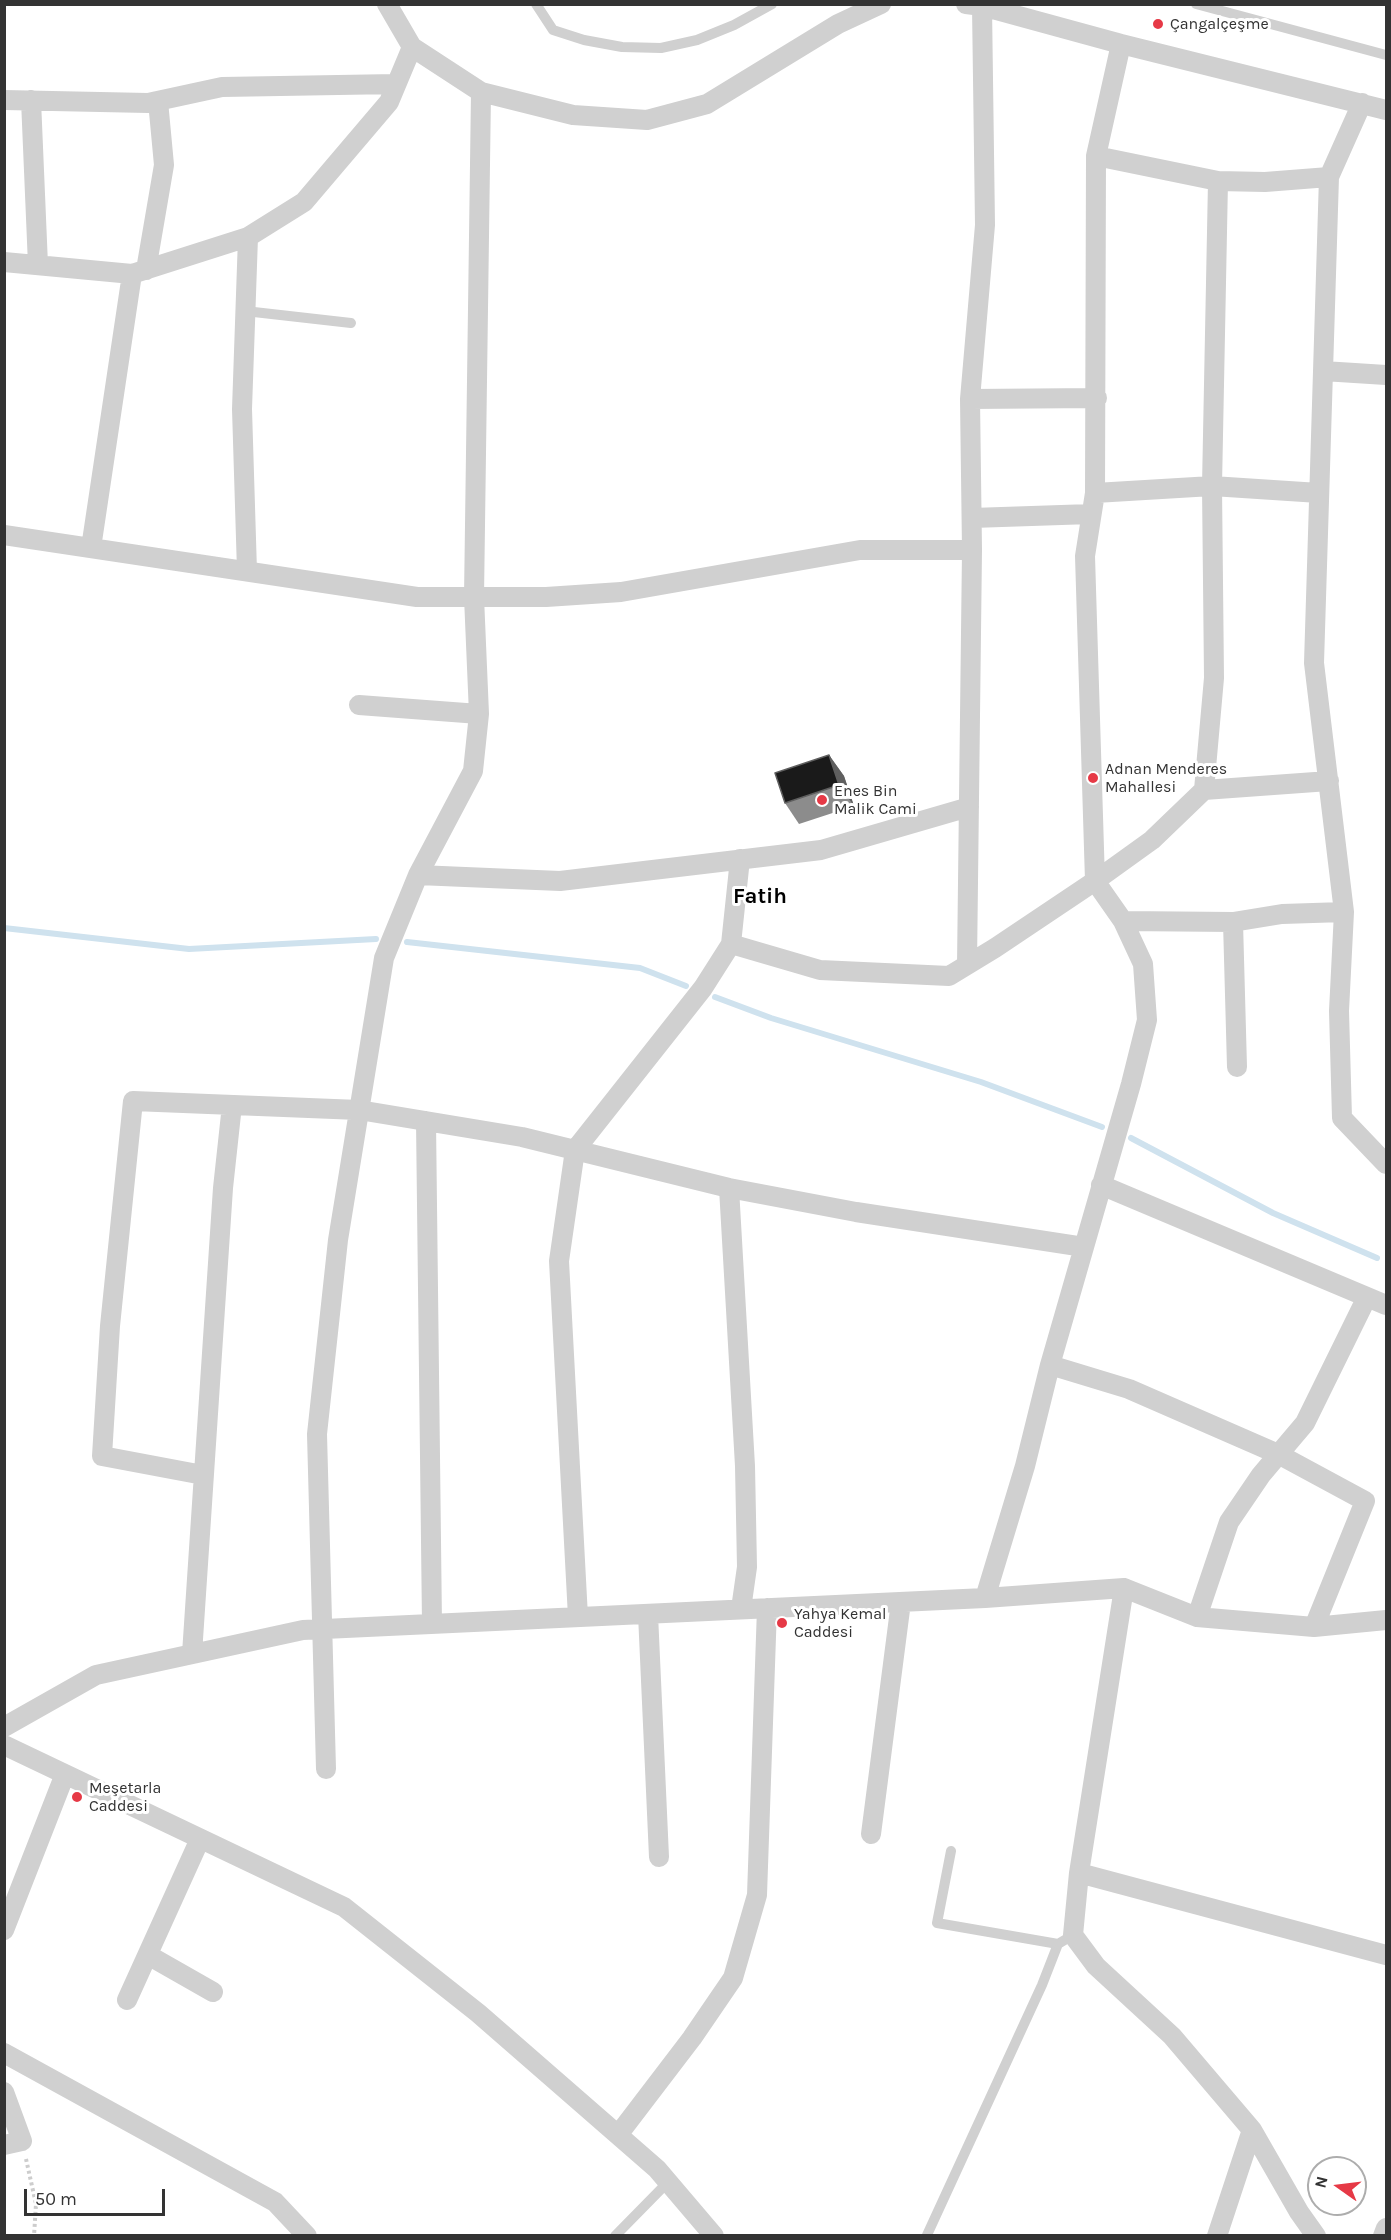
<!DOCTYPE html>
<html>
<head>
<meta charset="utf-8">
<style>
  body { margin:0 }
  #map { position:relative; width:1391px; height:2240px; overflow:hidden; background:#fff; font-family:Karla,sans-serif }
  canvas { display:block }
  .frame { position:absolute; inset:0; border:6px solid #333; pointer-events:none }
  .north { position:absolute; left:1307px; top:2156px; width:60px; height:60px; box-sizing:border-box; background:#fff; border:2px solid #adadad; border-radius:50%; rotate:284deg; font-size:16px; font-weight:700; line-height:24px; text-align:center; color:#333 }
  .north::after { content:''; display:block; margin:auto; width:21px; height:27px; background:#e63946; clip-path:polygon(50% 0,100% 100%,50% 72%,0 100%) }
  .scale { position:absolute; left:24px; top:2189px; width:141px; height:27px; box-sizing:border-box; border:3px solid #333; border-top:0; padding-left:8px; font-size:18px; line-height:21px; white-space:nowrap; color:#333; -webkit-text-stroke:4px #fff; paint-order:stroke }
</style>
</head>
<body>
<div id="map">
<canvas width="1391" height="2240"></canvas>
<div class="frame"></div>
<div class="north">N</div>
<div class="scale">50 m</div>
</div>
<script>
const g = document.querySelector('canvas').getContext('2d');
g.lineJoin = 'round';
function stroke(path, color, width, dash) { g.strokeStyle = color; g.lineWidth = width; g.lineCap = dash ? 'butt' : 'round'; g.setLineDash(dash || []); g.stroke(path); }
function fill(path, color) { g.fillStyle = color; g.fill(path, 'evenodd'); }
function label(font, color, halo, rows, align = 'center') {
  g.font = font + ' Karla,sans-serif'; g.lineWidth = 6; g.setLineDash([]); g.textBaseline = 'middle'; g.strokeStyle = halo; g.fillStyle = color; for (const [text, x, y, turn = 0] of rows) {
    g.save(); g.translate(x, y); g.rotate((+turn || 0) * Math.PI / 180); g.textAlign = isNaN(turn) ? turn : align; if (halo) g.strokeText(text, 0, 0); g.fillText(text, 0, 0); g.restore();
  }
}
const stream = new Path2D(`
  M4 928 189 949 376 939
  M407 942 640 968 686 986
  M715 997 771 1018 981 1082 1102 1127
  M1131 1138 1273 1213 1377 1258`);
const path = new Path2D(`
  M26 2159 36 2204 34 2236`);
const service = new Path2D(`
  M536 4 553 30 584 40 622 47 661 48 697 40 734 25 772 4
  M1196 4 1386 55
  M245 311 351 323
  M951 1851 937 1923 1058 1944
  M927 2235 1042 1985 1058 1944 1073 1935
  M615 2236 668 2182`);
const minor = new Path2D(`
  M387 4 412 47 481 92 573 115 647 120 707 104 838 24 881 4
  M966 4 982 6 1121 44 1386 110
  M4 100 148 103 222 87 396 84
  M31 100 38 265
  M1362 103 1329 177 1314 663 1344 912 1339 1011 1342 1118 1386 1164
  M1096 156 1218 181 1265 182 1329 177
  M4 262 132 274 248 237 304 202 389 102 412 47
  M146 270 164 165 158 101
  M1323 371 1386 375
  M970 399 1097 398
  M1095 493 1212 486 1319 493
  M972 518 1091 514
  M4 535 417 597H546L621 592 860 550H972
  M91 548 132 274
  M247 571 242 409 248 237
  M359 705 479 714
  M1204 790 1214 678 1212 486 1218 181
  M418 875 560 881 821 850 969 807
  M1123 921 1233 922 1282 914 1344 912
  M1233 922 1237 1067
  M731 944 820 970 949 976 995 948 1095 881 1152 840 1204 790 1329 781
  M967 965 972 550 970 399 985 225 982 6
  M426 1121 432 1624
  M1101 1185 1386 1305
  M729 1188 745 1466 747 1567 741 1609
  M1050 1365 1129 1389 1278 1454 1365 1501 1314 1627
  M203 1475 102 1456 110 1326 133 1101 359 1110 522 1137 729 1188 856 1212 1084 1247
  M1124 1588 1079 1873 1073 1935 1096 1966 1172 2036 1252 2130 1299 2212 1316 2236
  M985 1598 1025 1466 1050 1365 1131 1084 1147 1020 1143 964 1123 921 1095 881 1085 556 1095 493 1096 156 1121 44
  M648 1614 659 1857
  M578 1617 559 1261 575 1150 703 988 731 944 740 859
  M1197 1617 1229 1522 1261 1475 1305 1423 1367 1297
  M192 1654 223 1188 232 1105
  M4 1727 96 1675 303 1630 985 1598 1124 1588 1197 1617 1314 1627 1386 1620
  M4 1745 344 1907 478 2013 657 2169 714 2236
  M326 1769 317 1434 338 1240 384 958 418 875 473 771 479 714 474 597 481 92
  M871 1834 901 1602
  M1079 1873 1386 1955
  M4 1930 65 1774
  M148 1955 213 1992
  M127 2000 200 1839
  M4 2053 275 2202 307 2236
  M4 2092 22 2141 4 2145
  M618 2135 692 2038 733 1978 757 1895 767 1608
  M1217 2236 1252 2130
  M1383 2236 1386 2228`);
const wall = new Path2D(`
  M829 755 844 776 854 806 799 824 785 803Z`);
const shadedWall = new Path2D(`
  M829 755 844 776 854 806 839 785Z`);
const building = new Path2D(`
  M829 755 839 785 785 803 775 773Z`);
const markers = [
  [1158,24,6,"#e63946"],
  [1093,778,6,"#e63946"],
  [822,800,6,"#e63946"],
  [782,1623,6,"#e63946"],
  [77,1797,6,"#e63946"]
];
const poiNames = [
  ["Çangalçeşme",1170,24],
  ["Adnan Menderes",1105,769],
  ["Mahallesi",1105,787],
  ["Enes Bin",834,791],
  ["Malik Cami",834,809],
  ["Yahya Kemal",794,1614],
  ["Caddesi",794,1632],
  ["Meşetarla",89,1788],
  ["Caddesi",89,1806]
];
const districtNames = [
  ["Fatih",760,897]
];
stroke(stream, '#cfe2ee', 6);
stroke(path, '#cdcdcd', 4, [3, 3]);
stroke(service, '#d0d0d0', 10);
stroke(minor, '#d0d0d0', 20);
fill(wall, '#8c8c8c');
fill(shadedWall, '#5f5f5f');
fill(building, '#1a1a1a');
stroke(building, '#5f5f5f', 1.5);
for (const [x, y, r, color] of markers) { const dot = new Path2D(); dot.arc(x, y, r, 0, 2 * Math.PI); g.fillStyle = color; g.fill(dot); stroke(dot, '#fff', 2); }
label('16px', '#333', '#fff', poiNames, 'left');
label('bold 22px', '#000', '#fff', districtNames);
</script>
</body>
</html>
